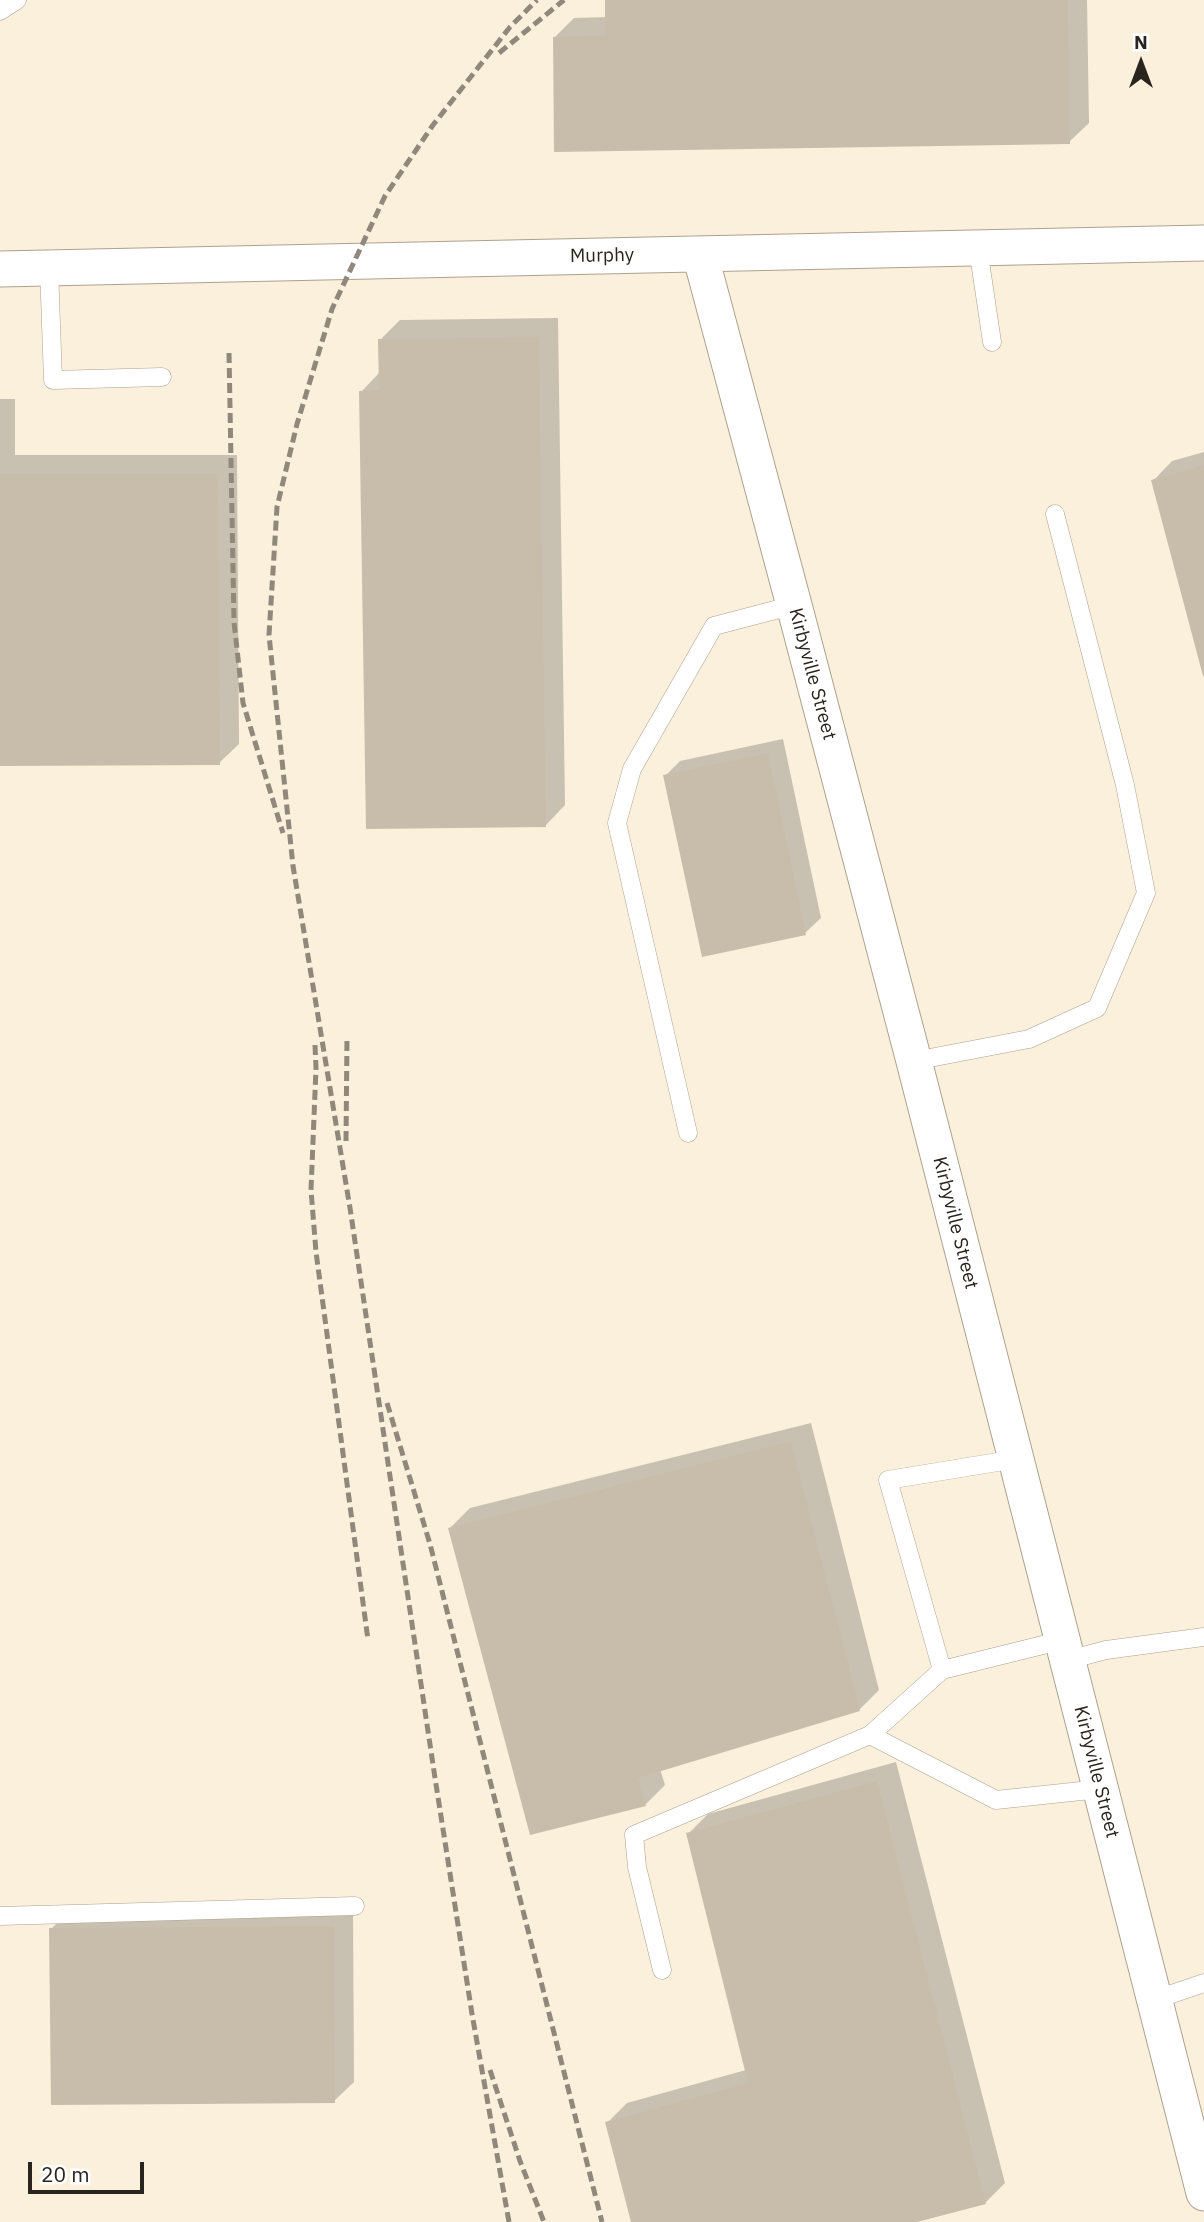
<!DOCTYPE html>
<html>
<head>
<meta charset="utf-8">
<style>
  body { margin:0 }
  #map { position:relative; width:1204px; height:2222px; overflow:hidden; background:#fbf0dc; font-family:"IBM Plex Sans",sans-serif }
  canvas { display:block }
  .north { position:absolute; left:1106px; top:28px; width:70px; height:70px; -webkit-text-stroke:5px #fff; paint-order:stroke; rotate:0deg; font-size:19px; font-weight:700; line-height:28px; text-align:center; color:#29241d }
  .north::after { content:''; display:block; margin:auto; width:24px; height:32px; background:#29241d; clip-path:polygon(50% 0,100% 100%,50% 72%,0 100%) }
  .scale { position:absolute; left:28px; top:2162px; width:116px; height:32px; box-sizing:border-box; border:4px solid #29241d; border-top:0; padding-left:9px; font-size:21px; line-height:24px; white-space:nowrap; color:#29241d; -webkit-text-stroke:5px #fff; paint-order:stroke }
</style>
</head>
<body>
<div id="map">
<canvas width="1204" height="2222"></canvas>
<div class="north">N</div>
<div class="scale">20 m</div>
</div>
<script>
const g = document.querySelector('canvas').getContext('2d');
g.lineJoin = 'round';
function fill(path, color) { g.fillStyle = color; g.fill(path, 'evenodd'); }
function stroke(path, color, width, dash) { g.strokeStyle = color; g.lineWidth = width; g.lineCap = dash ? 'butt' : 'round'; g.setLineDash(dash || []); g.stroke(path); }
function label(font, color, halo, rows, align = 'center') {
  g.font = font + ' "IBM Plex Sans",sans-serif'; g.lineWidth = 6; g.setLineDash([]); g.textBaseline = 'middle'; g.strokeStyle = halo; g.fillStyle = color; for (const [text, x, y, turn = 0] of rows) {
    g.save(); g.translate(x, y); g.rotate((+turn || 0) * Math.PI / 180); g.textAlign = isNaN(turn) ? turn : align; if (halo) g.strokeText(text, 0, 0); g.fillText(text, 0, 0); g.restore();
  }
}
const shadow = new Path2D(`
  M607 0H1087L1089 123 1069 142 554 38 574 18 607 17Z
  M558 318 565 805 546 825 361 392 380 372V340L400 320Z
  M0 399H15V455H237L239 744 219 763 0 765Z
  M1204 452V672L1153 481 1172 461Z
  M783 739 821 918 805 933 665 776 680 761Z
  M811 1423 879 1690 859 1710 660 1769 665 1785 645 1805 450 1528 470 1508Z
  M896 1762 1005 2183 985 2203 910 2222H633L607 2123 627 2103 746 2070 688 1834 708 1814Z
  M353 1907 354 2082 334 2101 51 1929 71 1909Z`);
const building = new Path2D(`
  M605 0H1068L1070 144 554 152 553 37 605 35Z
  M539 337 546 827 366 829 359 391 379 390 378 339Z
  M1204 465V676H1203L1151 480Z
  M0 474H218L220 765 0 766Z
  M768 753 806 935 702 957 663 775Z
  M791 1441 860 1711 638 1778 646 1806 530 1835 448 1528Z
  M877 1781 986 2204 917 2222H631L605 2122 748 2083 686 1833Z
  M334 1926 335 2103 51 2105 49 1928Z`);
const lane = new Path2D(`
  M0 11 17 0
  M978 248 992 342
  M49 268 53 380 162 377
  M914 1061 1029 1039 1097 1008 1146 893 1125 785 1055 514
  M688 1133 617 823 632 769 714 626 794 605
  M1068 1660 1106 1650 1204 1637
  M942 1670 888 1480 1016 1459
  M870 1735 996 1800 1100 1789
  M0 1916 355 1906
  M662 1970 637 1867 634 1835 870 1735 942 1670 1063 1640
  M1154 2000 1204 1983`);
const street = new Path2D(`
  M700 254 794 605 914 1061 1204 2193
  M0 269 1204 243`);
const rail = new Path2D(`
  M499 53 564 0
  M229 353 234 622 243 703 283 833
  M315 1045 316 1068 311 1190 316 1252 368 1640
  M346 1141 347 1038
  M387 1403 430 1544 602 2222
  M490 2070 520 2161 544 2222
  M509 2222 472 2014 435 1778 350 1208 293 866 269 635 277 507 297 424 332 309 385 196 433 125 510 27 537 0`);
const streetNames = [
  ["Murphy",602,256,-1],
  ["Kirbyville Street",812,674,75],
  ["Kirbyville Street",955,1223,76],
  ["Kirbyville Street",1096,1772,76]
];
fill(shadow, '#0003');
fill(building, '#c8bdaa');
stroke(lane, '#aca18e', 19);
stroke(street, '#aca18e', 37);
stroke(lane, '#fff', 18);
stroke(street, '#fff', 35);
stroke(rail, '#90887b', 5, [10, 5]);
label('19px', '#29241d', '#fff', streetNames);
</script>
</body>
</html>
